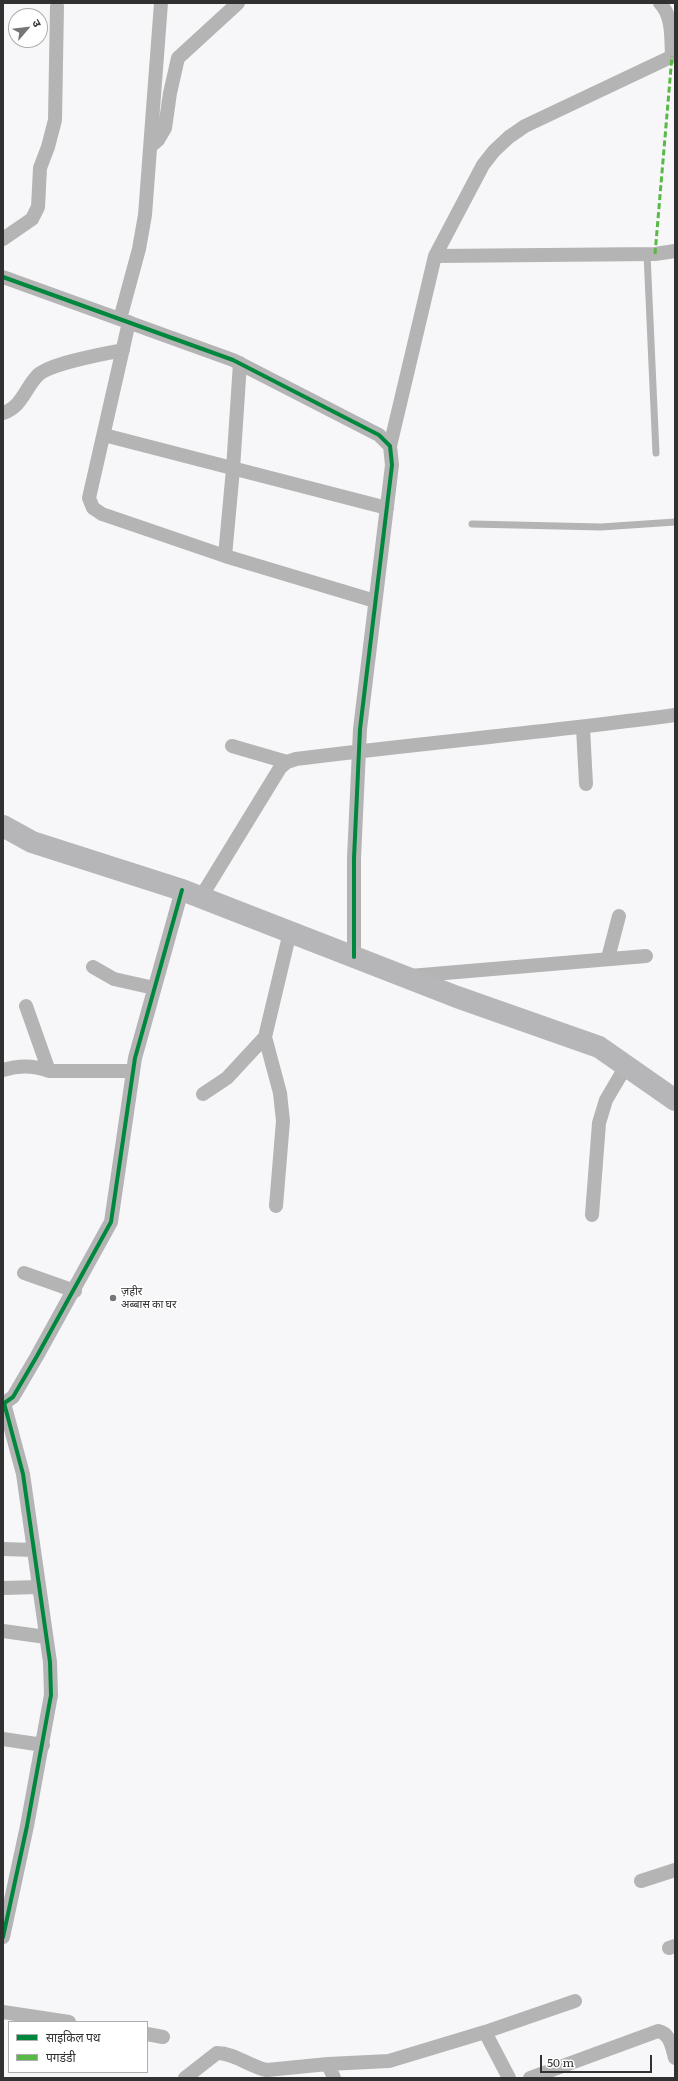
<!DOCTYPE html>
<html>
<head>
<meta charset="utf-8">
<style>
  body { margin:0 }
  #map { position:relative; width:678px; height:2081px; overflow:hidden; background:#f7f7f9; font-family:Literata,"Noto Sans Devanagari",serif }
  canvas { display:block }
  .frame { position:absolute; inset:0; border:4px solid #313132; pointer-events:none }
  .legend { position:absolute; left:8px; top:2021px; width:140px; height:52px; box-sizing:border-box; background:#fff; border:1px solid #adadad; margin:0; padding:5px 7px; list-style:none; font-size:12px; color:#313132 }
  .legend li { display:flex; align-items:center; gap:8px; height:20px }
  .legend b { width:20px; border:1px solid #adadad }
  .north { position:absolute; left:8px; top:8px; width:40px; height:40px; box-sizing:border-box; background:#fff; border:1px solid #adadad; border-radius:50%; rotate:62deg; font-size:11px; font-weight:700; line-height:16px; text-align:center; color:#313132 }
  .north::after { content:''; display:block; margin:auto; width:14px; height:18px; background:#767678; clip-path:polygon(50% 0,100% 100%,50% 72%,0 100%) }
  .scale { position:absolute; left:540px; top:2055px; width:112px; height:18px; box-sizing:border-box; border:2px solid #313132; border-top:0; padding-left:5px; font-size:12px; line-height:14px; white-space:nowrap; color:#313132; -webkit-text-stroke:3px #fff; paint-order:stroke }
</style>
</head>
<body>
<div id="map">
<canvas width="678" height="2081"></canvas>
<div class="frame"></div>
<ul class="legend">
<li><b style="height:5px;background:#00873e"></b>साइकिल पथ</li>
<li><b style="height:5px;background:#58b947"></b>पगडंडी</li>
</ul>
<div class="north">उ</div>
<div class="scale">50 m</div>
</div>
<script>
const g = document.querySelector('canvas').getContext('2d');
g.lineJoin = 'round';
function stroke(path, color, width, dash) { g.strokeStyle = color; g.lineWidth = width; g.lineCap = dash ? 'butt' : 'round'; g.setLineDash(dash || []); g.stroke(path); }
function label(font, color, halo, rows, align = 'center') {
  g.font = font + ' Literata,"Noto Sans Devanagari",serif'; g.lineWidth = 3; g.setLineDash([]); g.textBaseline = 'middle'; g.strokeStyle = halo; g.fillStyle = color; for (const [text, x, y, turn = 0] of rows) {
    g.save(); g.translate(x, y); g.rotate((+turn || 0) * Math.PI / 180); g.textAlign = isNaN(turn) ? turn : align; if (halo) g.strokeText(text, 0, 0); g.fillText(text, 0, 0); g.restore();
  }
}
const service = new Path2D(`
  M647 254 656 453
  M472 524 601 527 675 522`);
const minor = new Path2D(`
  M660 3C673 16 671 39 672 56
  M151 146 158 140 165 128 170 93 178 58 238 3
  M3 239 32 219 38 207 40 168 48 147 55 120 57 6
  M435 256 655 254 675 251
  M3 277 233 360 379 435 390 446 392 465 360 729 354 858V957
  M120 319 139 249 145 215 161 3
  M129 322 89 498 93 508 102 514 225 556 375 601
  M3 413C22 407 25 388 38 375 51 363 104 354 123 350
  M104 435 387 508
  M390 446 435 256 483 165 494 151 509 137 525 126 675 55
  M225 556 233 469 240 363
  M583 728 586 784
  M232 746 287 762
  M201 897 280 768 287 762 296 759C422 743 549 732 675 715
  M608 958 619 916
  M93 967 114 979 154 988
  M410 976 646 956
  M26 1006 49 1071
  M3 1070C19 1065 33 1065 49 1071H133
  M203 1094 227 1078 265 1037
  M276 1206 283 1121 280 1093 265 1037 290 932
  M592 1215 599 1123 606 1100 626 1066
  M24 1273 75 1291
  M3 1404 13 1397 37 1356 111 1222 135 1058 182 890
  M3 1549 33 1550
  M3 1588 39 1587
  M3 1631 46 1637
  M3 1739 43 1745
  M641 1881 675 1870
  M3 1937 27 1826 51 1695 50 1662 23 1474 4 1403
  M669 1948 675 1946
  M3 2012 69 2022
  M485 2032 509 2078
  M147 2034 163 2037
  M328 2064 334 2078
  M185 2078 217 2053C235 2053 250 2067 267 2070L328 2064 389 2061 485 2032 575 2001
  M530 2078 658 2031C670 2033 672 2047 675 2058`);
const primary = new Path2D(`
  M3 826 32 842 182 890 457 997 599 1047 675 1100`);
const quiet = new Path2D(`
  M655 254 672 56`);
const cycleway = new Path2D(`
  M3 277 233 360 379 435 390 446 392 465 360 729 354 858V957
  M3 1404 13 1397 37 1356 111 1222 135 1058 182 890
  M3 1937 27 1826 51 1695 50 1662 23 1474 4 1403`);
const markers = [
  [113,1298,4,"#767678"]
];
const poiNames = [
  ["ज़हीर",121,1292],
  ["अब्बास का घर",121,1305]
];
stroke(service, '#b4b4b4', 7);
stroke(minor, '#b4b4b4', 14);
stroke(primary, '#b6b6b8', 22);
stroke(quiet, '#58b947', 3, [6, 3]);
stroke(cycleway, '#00873e', 4);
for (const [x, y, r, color] of markers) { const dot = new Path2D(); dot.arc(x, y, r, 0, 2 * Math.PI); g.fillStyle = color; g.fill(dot); stroke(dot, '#fff', 1.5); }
label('11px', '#313132', '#fff', poiNames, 'left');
</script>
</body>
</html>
